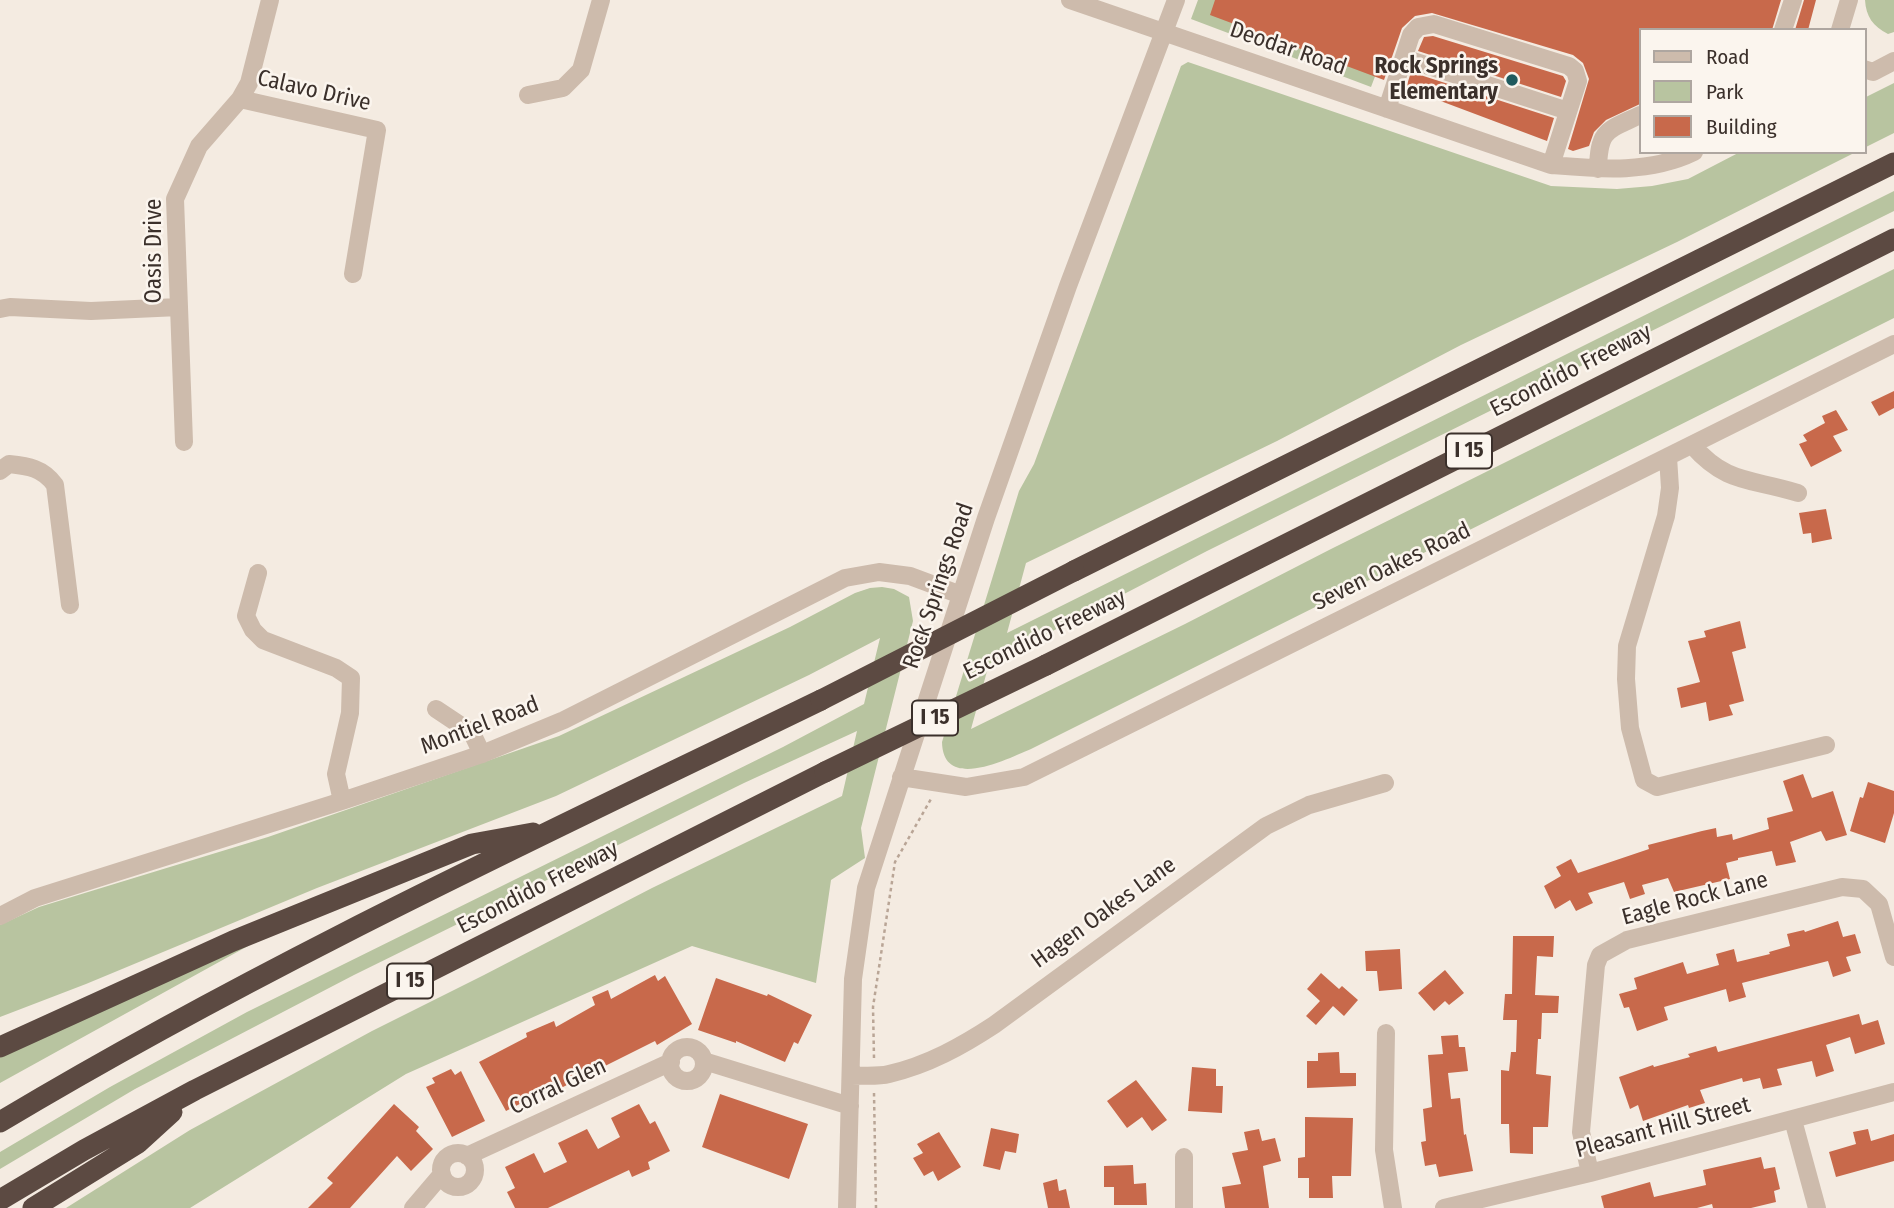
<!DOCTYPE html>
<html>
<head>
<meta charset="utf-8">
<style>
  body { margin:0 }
  #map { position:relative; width:1894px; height:1208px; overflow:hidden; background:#f4ebe1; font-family:"Fira Sans Condensed",sans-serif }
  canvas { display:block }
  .legend { position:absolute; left:1639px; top:28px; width:228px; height:126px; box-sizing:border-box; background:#fbf5ee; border:2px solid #aea6a0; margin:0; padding:9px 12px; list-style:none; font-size:21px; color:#3b302b }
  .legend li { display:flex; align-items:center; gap:14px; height:35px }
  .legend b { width:35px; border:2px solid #aea6a0 }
</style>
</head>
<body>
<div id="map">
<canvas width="1894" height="1208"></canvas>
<ul class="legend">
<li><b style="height:9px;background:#cdbbac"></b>Road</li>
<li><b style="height:19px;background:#b8c4a0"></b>Park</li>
<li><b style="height:19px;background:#c8694b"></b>Building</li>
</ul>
</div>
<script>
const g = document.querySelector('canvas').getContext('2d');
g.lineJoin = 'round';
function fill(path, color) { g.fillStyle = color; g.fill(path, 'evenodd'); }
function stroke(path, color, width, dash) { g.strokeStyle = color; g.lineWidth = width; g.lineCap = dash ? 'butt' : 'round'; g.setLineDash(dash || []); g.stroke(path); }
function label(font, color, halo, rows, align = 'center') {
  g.font = font + ' "Fira Sans Condensed",sans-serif'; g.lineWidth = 5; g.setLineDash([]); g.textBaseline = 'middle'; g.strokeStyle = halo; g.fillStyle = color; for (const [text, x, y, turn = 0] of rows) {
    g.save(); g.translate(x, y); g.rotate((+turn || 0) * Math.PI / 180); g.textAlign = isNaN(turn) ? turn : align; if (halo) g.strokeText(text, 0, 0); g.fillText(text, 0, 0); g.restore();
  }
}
const green = new Path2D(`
  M1198 0H1404L1371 87 1191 19Z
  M1865 0H1894V32L1888 34C1873 26 1866 17 1865 0Z
  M1188 62 1551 186 1617 189 1652 186 1688 179 1740 152H1856L1677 242 1461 345 1277 441 1026 563 1007 633 1894 191V211L1207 551 989 664 971 729 1185 624 1331 549 1894 269V318L1031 749C1007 759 943 792 942 742L1019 491 1034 464 1181 66Z
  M1894 83V133L1864 148V98Z
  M882 587 894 589 909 597 913 621 861 828 865 858 831 880 816 983 692 946 406 1074 190 1208H66L190 1130 372 1031 484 975 652 888 842 796 857 731 744 783 354 975 135 1089 0 1169V1152L110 1087 247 1012 783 747 864 704 880 638 809 675 556 796 317 888 86 984 0 1017V925L39 907 268 837 559 736 790 627 855 593 870 588Z
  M242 943 248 946 0 1083V1055Z`);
const building = new Path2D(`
  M1215 0H1781L1772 30H1640V104L1606 120 1594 132 1589 146 1573 151 1568 149 1589 79 1583 63 1573 55 1432 13 1415 16 1402 28 1384 80 1210 15Z
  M1804 0H1816L1808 30H1795Z
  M1433 36 1563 76 1566 81 1561 97 1418 51 1424 37Z
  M1411 72 1554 118 1547 141 1406 88Z
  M1894 391V408L1879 416 1871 402Z
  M1836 410 1848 430 1833 436 1842 451 1811 467 1799 444 1807 441 1803 435 1825 423 1822 416Z
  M1826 509 1832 539 1812 543 1811 533 1803 534 1799 513Z
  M1740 621 1746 648 1732 652 1744 701 1729 705 1733 715 1709 721 1706 702 1681 708 1677 688 1700 682 1688 641 1706 637 1704 631Z
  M1803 774 1812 798 1833 791 1847 835 1826 841 1821 831 1790 842 1796 862 1776 866 1772 851 1738 858V860L1726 863 1730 879 1674 892 1668 878 1642 885 1645 894 1630 899 1624 882 1588 893 1593 903 1576 911 1570 900 1555 909 1544 886 1561 876 1556 867 1571 859 1578 873 1649 849 1648 845 1702 831 1716 828 1717 837 1732 834 1733 840 1769 829 1767 818 1793 811 1783 781Z
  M1868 782 1894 791V813L1885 843 1850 831 1860 797 1863 798Z
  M1838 921 1843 937 1855 934 1861 953 1846 957 1851 971 1833 977 1828 961 1742 983 1746 997 1729 1002 1726 989 1664 1007 1668 1020 1637 1031 1629 1007 1624 1008 1619 994 1637 989 1634 978 1683 962 1687 974 1719 965 1716 954 1734 949 1737 962 1770 954 1769 952 1790 946 1787 934 1804 930 1805 932Z
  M1513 936H1554L1553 957 1537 956 1535 995 1559 996 1558 1013H1542L1541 1039H1538L1536 1074 1551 1076 1548 1127H1533V1154L1510 1153 1509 1124H1501V1070L1509 1071 1511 1052H1516L1517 1020H1503L1505 994H1512Z
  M1400 949 1402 989 1379 991 1377 971H1366L1365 951Z
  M1445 970 1464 993 1449 1005 1445 1001 1434 1011 1418 993Z
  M1321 973 1339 989 1342 986 1358 1000 1344 1016 1333 1006 1316 1025 1306 1016 1320 1001 1307 989Z
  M655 975 658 981 665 976 692 1024 657 1045 655 1041 555 1091 553 1087 506 1111 479 1062 527 1037 526 1033 554 1021 556 1027 595 1005 592 997 608 990 611 999Z
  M716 978 767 996 768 994 812 1015 798 1044 794 1042 785 1062 736 1041V1043L698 1030Z
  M1859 1014 1862 1025 1878 1020 1885 1044 1855 1054 1850 1037 1826 1045 1834 1071 1816 1077 1812 1061 1777 1069 1782 1085 1763 1089 1760 1078 1743 1082 1742 1078 1700 1090 1705 1103 1689 1108 1688 1105 1643 1121 1638 1105 1630 1109 1619 1077 1653 1065 1654 1067 1690 1057 1688 1054 1716 1046 1718 1052Z
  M1458 1035 1459 1047H1465L1468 1071 1448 1073 1451 1099 1460 1098 1464 1135 1466 1134 1473 1171 1439 1177 1436 1164 1425 1166 1421 1142 1426 1141 1423 1109 1432 1107 1428 1055 1443 1054 1441 1036Z
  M1339 1052 1340 1073H1356V1086L1307 1088V1061H1318V1053Z
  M1192 1067 1216 1069V1086H1223L1222 1113 1188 1111Z
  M451 1069 455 1075 461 1071 485 1121 452 1137 426 1087 435 1083 432 1078Z
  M1136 1080 1167 1120 1152 1131 1142 1117 1127 1128 1107 1101Z
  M720 1094 808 1124 789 1179 702 1147Z
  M394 1104 419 1127 416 1131 433 1149 411 1171 397 1156 350 1208H308L333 1183 327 1178Z
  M639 1104 650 1124 655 1121 670 1151 648 1162 650 1169 632 1177 629 1170 548 1208H515L507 1192 515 1188 505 1167 534 1153 544 1173 567 1162 558 1143 587 1129 598 1149 620 1137 611 1118Z
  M1305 1117 1353 1118 1351 1176H1332L1333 1198H1309V1178H1298V1158L1305 1157Z
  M991 1128 1019 1134 1016 1153 1005 1151 1000 1170 983 1166Z
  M1259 1129 1262 1141 1275 1138 1281 1161 1263 1166 1269 1208H1225L1222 1187 1241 1184 1232 1153 1248 1150 1244 1132Z
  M1868 1129 1871 1141 1894 1134V1161L1836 1177 1829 1152 1856 1144 1853 1132Z
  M939 1132 961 1167 938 1181 933 1171 924 1176 913 1158 923 1153 917 1144Z
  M1761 1157 1764 1169 1775 1167 1780 1189 1774 1191 1776 1202 1751 1208H1713L1712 1204 1697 1208H1604L1601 1196 1650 1182 1654 1197 1706 1185 1703 1170Z
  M1133 1165 1134 1184 1146 1183 1147 1205H1114V1187H1104V1166Z
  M1057 1179 1059 1191 1066 1189 1070 1208H1048L1043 1183Z`);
const path = new Path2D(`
  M874 1058 873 1007 895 862 931 799
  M874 1093 876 1208`);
const minor = new Path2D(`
  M1070 0 1551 165C1599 169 1649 174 1694 152
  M1783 30 1793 0
  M1840 30 1849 0
  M1404 58 1568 111
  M1864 69 1873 72 1894 61
  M528 95 563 88 581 70 601 0
  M240 99 377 130 353 274
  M1387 109 1411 35 1418 27 1434 24 1569 66 1575 71 1578 81 1551 165
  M1598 169C1599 129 1607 131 1640 115
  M0 309 10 307 91 311 179 307
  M184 442 175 199 199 146 240 99 249 83 270 0
  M1692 445C1727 485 1751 478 1798 493
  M1668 457 1670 488 1666 516 1627 646 1626 679 1630 728 1644 780 1657 787 1826 745
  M0 471 9 464C28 466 43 468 55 485L70 605
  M258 573 246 616 253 630 263 640 336 668 351 678 350 713 336 774 342 801
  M436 709 472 733 482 754
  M901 777 966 787 1024 777 1894 344
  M0 916 35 898 342 801 482 754 564 720 845 578 879 572 910 576 961 595
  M1386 1033 1384 1150 1393 1208
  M670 1064a17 17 0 1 1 34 0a17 17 0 1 1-34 0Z
  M704 1061 850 1106
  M851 1076C863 1075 877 1077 889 1074 928 1065 962 1046 994 1025L1266 826 1309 805 1385 783
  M1793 1120 1817 1208
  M441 1170a17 17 0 1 1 34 0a17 17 0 1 1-34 0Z
  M467 1156 671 1062
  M1184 1157V1208
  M1590 1173 1581 1132 1596 965 1600 955 1627 940 1842 887 1863 889 1879 904 1894 957
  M413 1208 442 1174
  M847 1208 853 979 866 888 986 518 1068 286 1176 0
  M1444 1208 1590 1173 1894 1092`);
const highway = new Path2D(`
  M1074 571 1894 163
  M1046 665 1894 239
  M0 1047 233 941 472 844 533 833
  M0 1122C264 964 545 834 821 700
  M0 1200 84 1150 195 1090 825 772
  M33 1208 138 1143 172 1112`);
const highwayBridge = new Path2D(`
  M821 700 1074 571
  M825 772 1046 665`);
const markers = [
  [1512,80,7,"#1f5a5e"]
];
const shields = [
  [1469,451,46],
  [935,718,46],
  [410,981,46]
];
const shieldNames = [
  ["I 15",1469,451],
  ["I 15",935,718],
  ["I 15",410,981]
];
const streetNames = [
  ["Deodar Road",1288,49,19],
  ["Calavo Drive",314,91,13],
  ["Oasis Drive",155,251,-90],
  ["Escondido Freeway",1571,371,-27],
  ["Seven Oakes Road",1392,567,-26],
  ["Rock Springs Road",939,586,-71],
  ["Escondido Freeway",1045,635,-26],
  ["Montiel Road",480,726,-21],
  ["Escondido Freeway",538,888,-27],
  ["Eagle Rock Lane",1695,899,-15],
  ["Hagen Oakes Lane",1104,913,-36],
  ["Corral Glen",558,1087,-25],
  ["Pleasant Hill Street",1663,1128,-15]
];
const poiNames = [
  ["Rock Springs",1498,67],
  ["Elementary",1498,93]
];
fill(green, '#b8c4a0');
fill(building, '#c8694b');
stroke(path, '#b9a596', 2.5, [3.5, 3.5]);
stroke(minor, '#cdbbac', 18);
stroke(highway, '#5c4a42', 21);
stroke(highwayBridge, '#5c4a42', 21);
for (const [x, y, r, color] of markers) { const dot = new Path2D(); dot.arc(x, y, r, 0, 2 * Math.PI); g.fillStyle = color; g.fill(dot); stroke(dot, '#fbf5ee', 2.5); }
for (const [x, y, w] of shields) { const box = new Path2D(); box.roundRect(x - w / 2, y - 17.5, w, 35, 5); g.fillStyle = '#fbf5ee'; g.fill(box); stroke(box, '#3b302b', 2); }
label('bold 21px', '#3b302b', null, shieldNames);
label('23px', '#3b302b', '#fbf5ee', streetNames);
label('bold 23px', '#3b302b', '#fbf5ee', poiNames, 'right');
</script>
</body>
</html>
